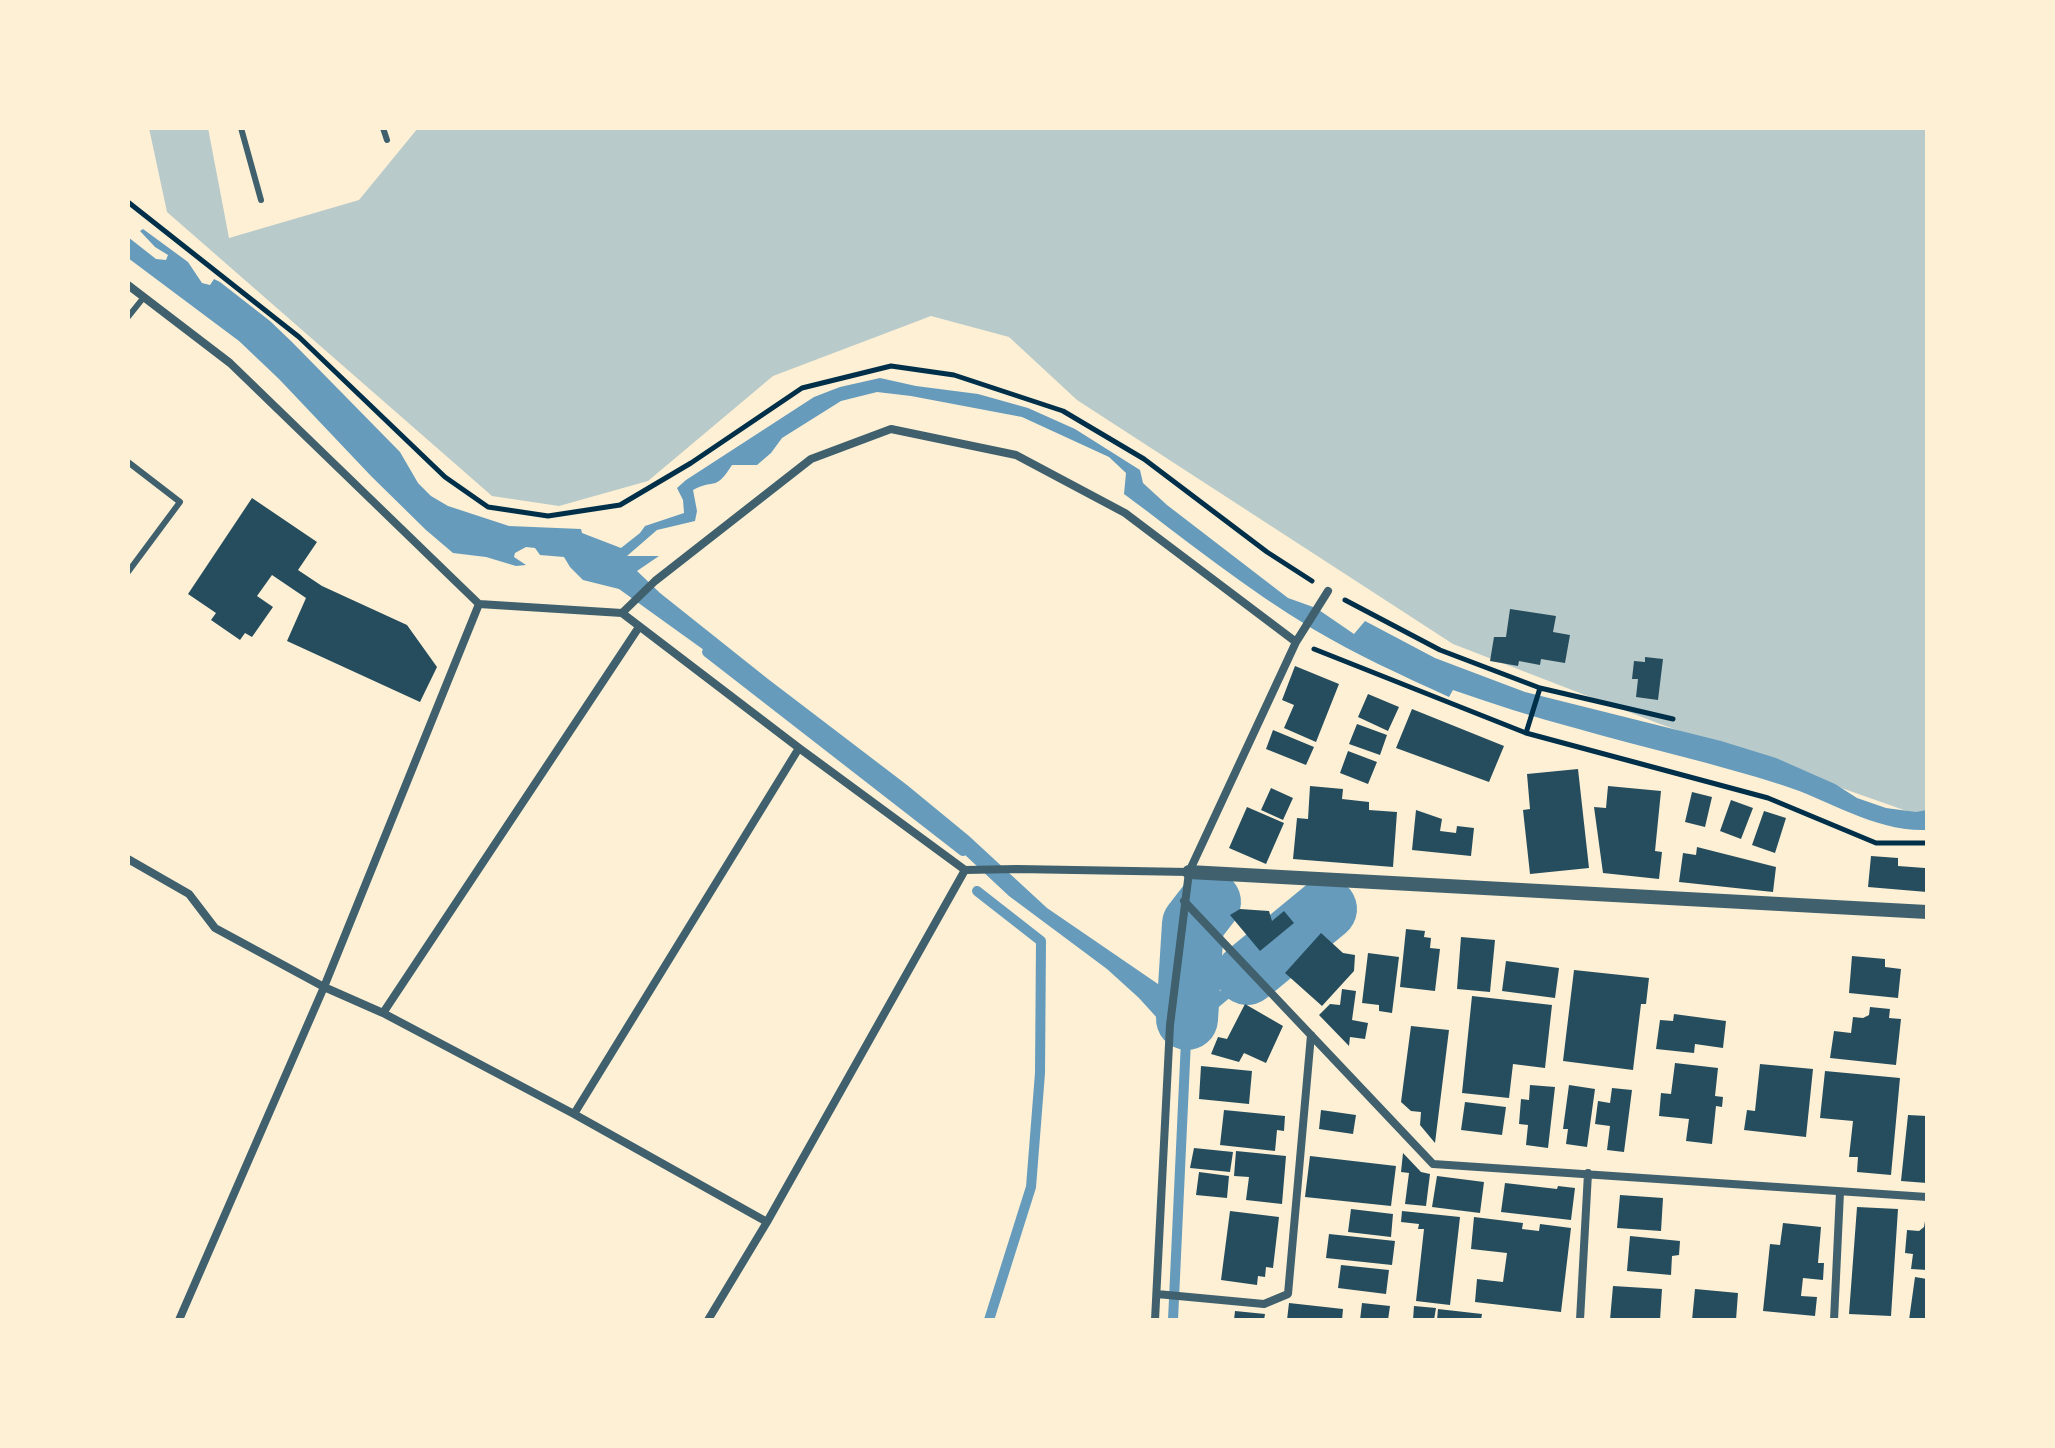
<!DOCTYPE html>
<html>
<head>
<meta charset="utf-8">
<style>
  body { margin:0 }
  #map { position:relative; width:2055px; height:1448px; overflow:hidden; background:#fdf0d5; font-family:Poppins,sans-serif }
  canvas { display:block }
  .frame { position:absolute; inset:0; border:130px solid #fdf0d5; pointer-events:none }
</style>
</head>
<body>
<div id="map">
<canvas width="2055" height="1448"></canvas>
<div class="frame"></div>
</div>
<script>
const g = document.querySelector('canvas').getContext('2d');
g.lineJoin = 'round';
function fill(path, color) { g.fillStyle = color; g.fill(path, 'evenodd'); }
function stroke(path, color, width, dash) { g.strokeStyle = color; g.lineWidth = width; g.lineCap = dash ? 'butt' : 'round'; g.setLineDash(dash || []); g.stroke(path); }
const green = new Path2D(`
  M149 128H208L229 238 359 200 418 128H1927V812L1918 815 1660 724 1453 644 1077 400 1009 337 931 316 773 376 648 481 559 506 492 496 167 212Z`);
const water = new Path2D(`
  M143 229 188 262 202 283 210 285 214 279 220 282 270 321 292 342 400 452 418 483 431 496 448 506 509 526 581 529 582 533 621 548 640 533 645 526 684 513 683 500 677 488 686 480 814 397 840 387 880 378 916 386 978 394 1028 408 1075 429 1140 470 1143 483 1167 505 1288 598 1316 608 1354 634 1365 621 1435 658 1525 692 1721 741 1776 758 1835 784 1857 798 1886 808 1916 812 1927 810V830C1875 832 1830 800 1782 785 1714 763 1644 748 1575 728 1534 717 1493 704 1453 690L1449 697C1403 676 1357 655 1313 629 1246 589 1186 540 1124 494L1126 473 1109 457 1022 417 911 396 877 392 841 401 782 438 771 453 757 465H732C715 492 716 478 693 490L697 511 695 521 657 530 627 556H659L637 571 660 593 768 679 907 785 969 836 1047 908 1158 984 1193 997H1212L1243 974 1309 917 1320 922 1214 1011H1194L1192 1030 1158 1019 1139 998 1107 969 1009 896 934 826 858 766 747 681 619 589 583 580 570 567 564 557 540 555 535 548 526 547 515 553 514 557 526 565 516 566 486 557 453 553 426 530 371 476 279 379 239 341 128 258V237L156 259 166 260 168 255 155 247 140 231Z`);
const stream = new Path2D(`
  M707 652 963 851
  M977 891 1041 941 1040 1073 1031 1187 989 1320
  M1173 1320 1187 1019 1183 1016`);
const river = new Path2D(`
  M1247 974 1326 909
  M1187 1019 1193 924 1210 902`);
const building = new Path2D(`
  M252 498 317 542 298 570 322 586 407 625 437 667 420 702 287 641 306 598 272 575 257 596 273 607 252 637 245 633 240 640 211 620 216 613 188 594Z
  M1510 609 1556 616 1553 632 1570 635 1565 663 1541 659 1540 665 1519 661 1518 666 1490 661 1494 637H1506Z
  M1645 657 1663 659 1658 700 1636 697 1638 679H1632L1634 661 1645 662Z
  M1295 666 1339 684 1316 742 1284 728 1294 705 1282 700Z
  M1368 694 1399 707 1388 731 1358 717Z
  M1412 709 1504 746 1489 782 1396 748Z
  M1357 724 1387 735 1380 755 1349 744Z
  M1273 730 1314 747 1306 765 1266 749Z
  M1348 751 1377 762 1368 784 1340 773Z
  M1578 769 1589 868 1530 874 1523 810 1530 809 1527 774Z
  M1310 786 1343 789 1342 799 1369 802V810L1397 812 1393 867 1293 859 1297 818 1308 819Z
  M1608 786 1661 791 1655 851 1662 852 1659 879 1603 873 1594 807 1606 808Z
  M1271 788 1293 798 1283 820 1261 810Z
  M1692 792 1712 797 1705 827 1685 822Z
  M1731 800 1753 808 1741 839 1720 831Z
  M1247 807 1284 823 1266 864 1229 848Z
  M1416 810 1442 819 1440 831 1456 833 1457 826 1474 828 1471 856 1412 850Z
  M1764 811 1786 818 1775 853 1752 845Z
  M1697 847 1776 867 1773 892 1679 882 1683 853 1696 855Z
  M1871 856 1898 858V866L1925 868 1927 866V892L1868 887Z
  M1240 909 1269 911 1272 921 1284 911 1294 923 1260 951 1230 915Z
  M1406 929 1425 931 1424 937 1431 938 1430 948 1440 949 1435 991 1400 987Z
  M1321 933 1343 953 1355 955 1354 971 1322 1006 1285 973Z
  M1461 937 1495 940 1490 992 1457 989Z
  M1368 953 1399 957 1392 1013 1379 1011V1005L1362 1003Z
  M1852 956 1885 959V967L1901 969 1898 998 1849 993Z
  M1506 961 1559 968 1555 998 1502 991Z
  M1574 970 1649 978 1646 1004H1641L1633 1070 1563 1061Z
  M1342 989 1356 991 1352 1020 1368 1023 1365 1039 1350 1037 1349 1046 1319 1015 1330 1004 1340 1005Z
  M1472 996 1552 1005 1545 1068 1513 1064 1509 1098 1462 1093Z
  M1245 1004 1283 1026 1266 1063 1244 1053 1239 1062 1211 1054 1218 1037 1227 1039Z
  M1870 1007 1890 1009 1889 1018 1901 1019 1896 1065 1830 1058 1834 1031 1851 1033 1853 1017 1863 1018 1869 1015Z
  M1674 1014 1726 1021 1723 1048 1695 1044 1694 1053 1656 1049 1660 1020 1673 1021Z
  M1411 1026 1449 1030 1435 1143 1420 1125 1421 1112 1411 1111 1401 1102Z
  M1675 1063 1718 1068 1715 1096 1723 1097 1722 1107 1716 1106 1712 1144 1686 1141 1689 1119 1659 1116 1661 1093 1671 1094Z
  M1760 1064 1813 1069 1806 1137 1744 1130 1747 1110 1755 1111Z
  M1201 1066 1252 1071 1249 1104 1199 1099Z
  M1825 1071 1900 1078 1891 1175 1857 1172 1858 1157H1849L1853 1121 1820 1118Z
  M1530 1085 1555 1087 1548 1148 1526 1145 1528 1125 1519 1124 1521 1099 1529 1100Z
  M1569 1085 1595 1089 1587 1147 1566 1144 1568 1129H1563Z
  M1612 1088 1632 1090 1624 1152 1607 1150 1610 1126 1595 1124 1598 1101 1610 1103Z
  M1465 1102 1506 1107 1502 1135 1461 1130Z
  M1224 1110 1285 1116 1284 1131 1277 1130 1275 1151 1220 1145Z
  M1321 1110 1356 1115 1353 1134 1319 1129Z
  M1908 1115 1927 1116V1183L1901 1181Z
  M1194 1148 1233 1152 1230 1172 1190 1168Z
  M1236 1151 1286 1156 1282 1204 1246 1200 1249 1177 1234 1176Z
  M1403 1153 1421 1172 1430 1174 1426 1206 1405 1204 1409 1173 1401 1172Z
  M1310 1156 1396 1166 1391 1206 1305 1197Z
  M1199 1172 1229 1176 1227 1198 1196 1195Z
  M1437 1176 1484 1182 1480 1213 1432 1207Z
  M1505 1183 1557 1189 1558 1186 1575 1188 1571 1220 1501 1212Z
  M1620 1195 1663 1198 1661 1231 1617 1228Z
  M1857 1207 1898 1209 1891 1316 1849 1314Z
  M1351 1209 1393 1214 1391 1237 1348 1232Z
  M1230 1211 1279 1217 1273 1268 1266 1267 1265 1277 1258 1276 1257 1285 1221 1280Z
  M1402 1211 1460 1217 1450 1305 1416 1301 1424 1229H1418L1419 1224 1401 1222Z
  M1474 1217 1523 1223 1522 1229 1539 1231 1540 1224 1571 1228 1561 1312 1475 1302 1477 1279 1503 1282 1507 1253 1471 1249Z
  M1925 1221H1927V1270L1911 1269 1913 1254 1905 1253 1907 1230 1919 1231 1924 1227Z
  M1783 1223 1821 1227 1818 1263H1824L1823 1280 1803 1278 1801 1296 1817 1297 1815 1316 1763 1311 1770 1244 1780 1245Z
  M1329 1234 1395 1241 1392 1265 1326 1258Z
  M1630 1236 1680 1241 1679 1255 1672 1256 1671 1275 1627 1271Z
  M1341 1265 1389 1270 1386 1294 1338 1288Z
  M1915 1277 1927 1279V1320H1909Z
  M1613 1286 1662 1289 1660 1320H1610Z
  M1695 1289 1738 1293 1736 1320H1692Z
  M1289 1303 1343 1309 1342 1320H1287Z
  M1362 1303 1390 1306 1388 1320H1360Z
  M1414 1306 1436 1308 1434 1320H1413Z
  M1438 1309 1482 1314 1481 1320H1437Z
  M1235 1311 1265 1314 1264 1320H1234Z`);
const path = new Path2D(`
  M128 202 299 337 445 477 488 507 548 516 620 505 691 463 802 388 891 366 954 375 1063 411 1144 459 1267 552 1312 581
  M1345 600 1440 650 1540 688 1673 719
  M1314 649 1526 733 1768 798 1876 843H1927
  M1526 733 1540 688`);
const service = new Path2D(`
  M241 128 261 200
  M383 128 387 140
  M128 317 144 297
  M128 462 180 502 128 572`);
const minor = new Path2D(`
  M128 285 230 363 479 604 622 613 799 748 965 870 1017 869 1189 872
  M622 613 655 581 811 459 891 429 1016 455 1125 513 1296 642
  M128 859 189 894 215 928 324 987 383 1013 574 1114 767 1222
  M1184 901 1433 1164 1927 1197
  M383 1013 639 627
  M574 1114 799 748
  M1157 1294 1264 1304 1288 1294 1311 1035
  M179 1320 324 987 479 604
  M708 1320 767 1222 965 870
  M1155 1320 1170 1025 1189 872 1296 642 1328 591
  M1580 1320 1588 1173
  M1834 1320 1840 1192`);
const tertiary = new Path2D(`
  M1189 872 1927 912`);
fill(green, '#b9caca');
fill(water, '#669bbc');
stroke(stream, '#669bbc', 10);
stroke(river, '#669bbc', 62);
fill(building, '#264d5e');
stroke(path, '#003049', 5);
stroke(service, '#3f606c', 6);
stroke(minor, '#3f606c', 8);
stroke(tertiary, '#3f606c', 14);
</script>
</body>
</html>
